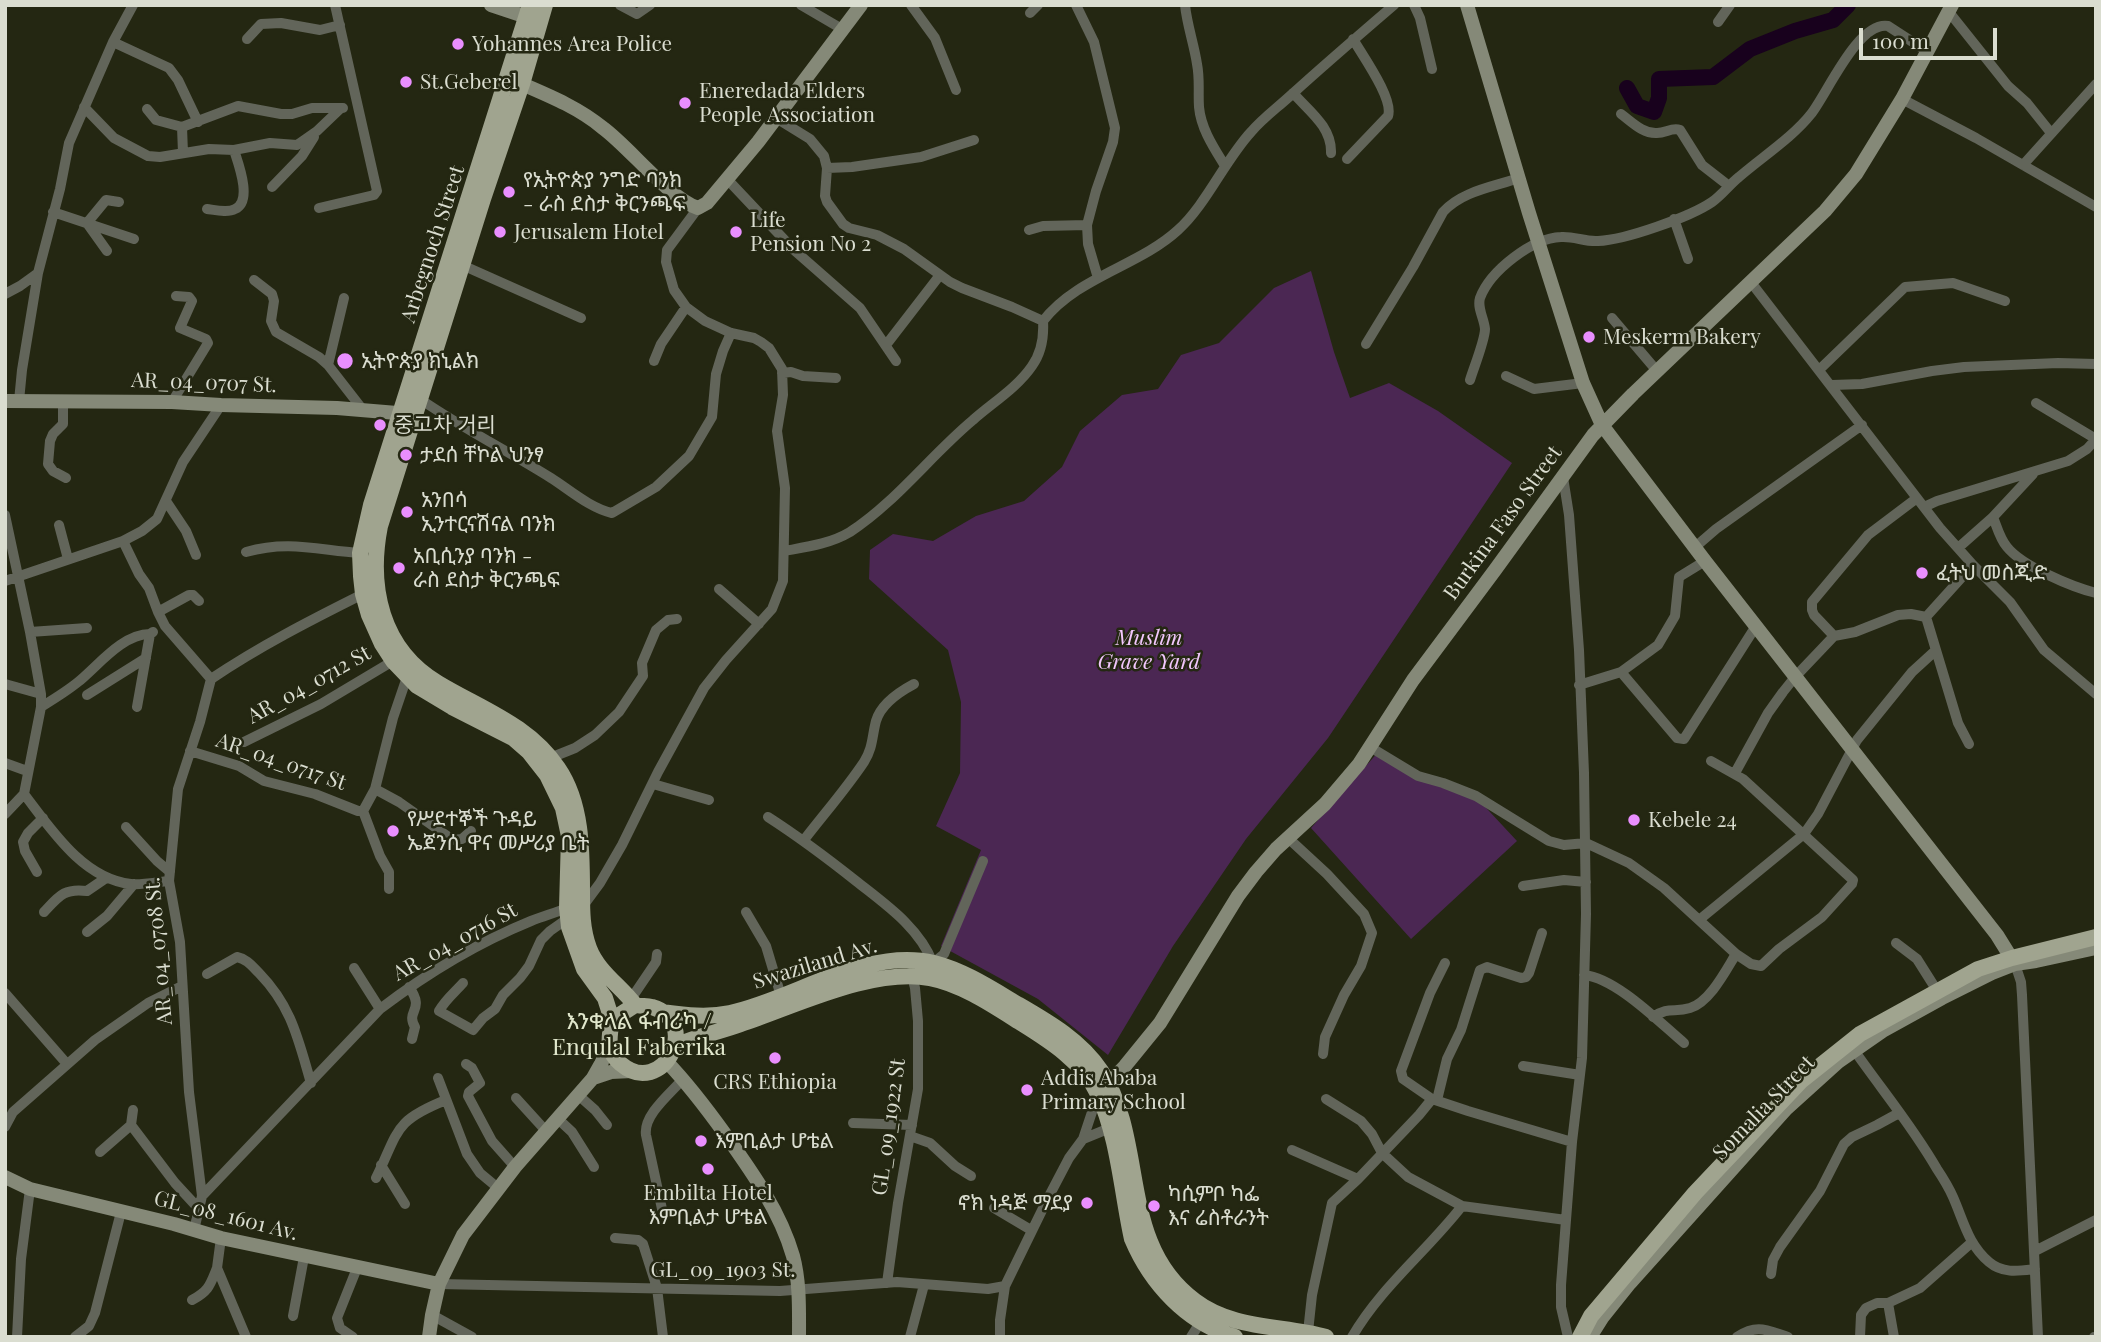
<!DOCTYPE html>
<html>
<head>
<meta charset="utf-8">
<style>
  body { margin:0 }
  #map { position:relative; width:2101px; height:1342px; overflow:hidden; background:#242712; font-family:"Playfair Display",serif }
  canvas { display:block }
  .frame { position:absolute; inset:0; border:7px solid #daddd0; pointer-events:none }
  .scale { position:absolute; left:1859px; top:28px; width:138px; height:32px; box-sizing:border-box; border:4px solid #daddd0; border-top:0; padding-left:9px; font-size:21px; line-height:24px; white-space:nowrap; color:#daddd0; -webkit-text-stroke:5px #242712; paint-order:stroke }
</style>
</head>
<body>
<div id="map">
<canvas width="2101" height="1342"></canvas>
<div class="frame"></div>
<div class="scale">100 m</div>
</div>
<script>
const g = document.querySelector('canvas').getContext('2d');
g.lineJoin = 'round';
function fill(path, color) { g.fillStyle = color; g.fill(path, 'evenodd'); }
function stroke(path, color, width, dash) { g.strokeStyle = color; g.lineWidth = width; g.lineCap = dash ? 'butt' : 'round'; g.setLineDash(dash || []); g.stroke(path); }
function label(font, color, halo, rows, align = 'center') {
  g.font = font + ' "Playfair Display","Noto Sans Ethiopic","Noto Sans KR",serif'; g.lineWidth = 5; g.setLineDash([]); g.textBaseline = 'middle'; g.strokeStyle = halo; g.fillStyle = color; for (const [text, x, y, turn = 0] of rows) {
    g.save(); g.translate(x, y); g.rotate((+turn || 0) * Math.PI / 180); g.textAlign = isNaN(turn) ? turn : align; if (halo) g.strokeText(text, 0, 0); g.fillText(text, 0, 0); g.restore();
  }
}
const green = new Path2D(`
  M1311 271 1334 352 1350 398 1389 383 1438 411 1512 463 1328 738 1246 839 1173 946 1108 1055 1038 999 941 946 981 850 936 826 960 773 961 702 948 650 869 579 870 550 893 534 933 541 976 516 1024 501 1062 467 1080 431 1122 395 1158 389 1181 355 1219 343 1274 288Z
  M1380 750 1420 780 1476 797 1517 841 1411 939 1311 828Z`);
const river = new Path2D(`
  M1627 88 1637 106 1654 112 1659 98V79L1713 77 1750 49 1795 31 1833 20 1848 5`);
const street = new Path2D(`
  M620 5 637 14 650 5
  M801 5 842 29
  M911 5 935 38 956 90
  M1076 5 1094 42 1115 128 1113 142 1096 191 1087 225 1088 244 1098 278
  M1185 5C1187 25 1194 44 1197 64 1200 79 1198 92 1199 107 1201 129 1214 148 1225 166
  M1414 5 1420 18 1432 69
  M1949 12 2008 86 2027 103 2051 133
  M1030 13 1038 5
  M1718 22 1730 5
  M247 39 261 24 281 23 320 30 340 25
  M113 42 169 68 178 80 198 122
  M1293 93C1309 111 1332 127 1331 153
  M1902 99 1976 138 2096 207
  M84 107 114 138 148 156 160 157 209 149 234 150 270 143 297 145 317 131 340 109
  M147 109 156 120 182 127 183 153
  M1621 114C1632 122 1643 134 1657 133 1666 133 1672 127 1680 130L1702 165 1729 186
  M776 118 810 139 824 156 827 168 825 196 827 202 843 224 849 228 877 235 904 249 950 282 962 288 1012 307 1043 321
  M182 127 238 106 281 114H292L312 108H343
  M1347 159 1388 116C1394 99 1362 55 1353 39
  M2023 165 2096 84
  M827 168 852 167 921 157 974 140
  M727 179 794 250 860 308 896 361
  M272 187 302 156 314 137
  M319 208 374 195 377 191 335 5
  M207 209C215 210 228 213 235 209 253 201 238 163 234 150
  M53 212 134 239
  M1674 219 1688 259
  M1029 230 1043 226 1087 225
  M107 251 87 223 106 200 119 202
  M462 265 581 318
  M254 280 272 294 274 301 271 321 276 332 319 357 328 365 363 410
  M1750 281 1940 528 1973 565 2010 602 2044 650 2096 694
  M5 294 20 286 38 273
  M1612 318 1657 371
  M1366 344 1413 267 1443 212C1462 191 1493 187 1519 178
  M886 345 940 275
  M654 361 661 344 686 307
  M328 365 344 298
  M1819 370 1905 287 1953 283 2005 301
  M782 373 791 372 803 376 836 378
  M1506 376 1534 389 1583 383
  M1470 380C1474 367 1485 340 1485 329 1484 318 1477 308 1480 298 1490 271 1532 238 1561 237 1574 236 1585 242 1598 241 1625 240 1690 217 1712 202 1722 195 1730 184 1739 177 1762 157 1793 137 1811 114 1827 94 1858 21 1888 26L1928 52
  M1832 385 1862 384 1932 371 1964 367 2058 363 2096 364
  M420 399C462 428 508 451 551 478 570 490 590 508 612 513L656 487 689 456 712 417 716 374 723 351 731 333
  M19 401 22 370 38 273 60 189 69 143 113 42 133 5
  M63 401V424L53 434 50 441 48 464 53 471 66 478
  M172 402 208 343 206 339 180 328 192 301 189 297 176 296
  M1563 477 1569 515 1579 650 1584 773 1586 914 1582 1058 1572 1142 1561 1285V1307L1568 1337
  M166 501 186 531 196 555
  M1924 507 1937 501 2068 461 2087 449 2096 439 2036 403
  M5 515 30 632 41 694V707L24 794 5 814
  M1993 517C1997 527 2000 539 2007 547 2022 566 2072 587 2096 593
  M59 525 68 559
  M123 541 139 574 149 588 158 612 165 626 211 679
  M1694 548 1716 529 1862 425
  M1958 548 1993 517 2033 474
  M784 551C806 547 830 544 850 532 896 502 931 455 973 420 992 403 1017 388 1032 366 1042 352 1044 337 1043 321 1077 277 1139 266 1178 230 1206 205 1225 160 1251 132 1263 118 1277 108 1290 96 1324 65 1359 35 1394 5
  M246 552C288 540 318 550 360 553
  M5 581 123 541 142 531 157 519 183 462 221 405
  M719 589 759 624
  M158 612 189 595H193L199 601
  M1926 617 1958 723 1969 744
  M1926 617 1973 565
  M30 632 87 628
  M1834 636 1814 615 1812 610V602L1868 535 1917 498
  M1621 672 1677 738 1684 739 1756 626
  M5 684 41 694
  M1579 685 1621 672 1658 645 1675 616 1679 577 1705 561
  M87 695 146 658
  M41 707C54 699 67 691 78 682 98 666 122 634 150 634
  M137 707 150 634 153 632
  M244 742 321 704 393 661
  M1370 747 1418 776 1443 783 1476 796 1549 841 1564 845 1586 843 1629 863 1664 888 1736 954 1751 964 1761 966 1779 949 1822 917 1852 884 1853 880 1743 779 1711 761
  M190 751 239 766 264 781 315 794 358 811H363L375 789 393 718 407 677
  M550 758 575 748 595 735 619 712 643 676 642 663 656 630 668 620 677 619
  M5 763 27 771
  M1735 773 1768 713 1783 692 1795 677 1834 636 1855 632 1898 615 1911 614 1926 617
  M653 784 709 800
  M375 789 399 802 453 840 462 839 471 831
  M24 794C51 829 83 879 131 884 143 885 157 882 169 881
  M363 811 380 856 389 872V889
  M768 817C799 837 827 858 856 881 885 904 919 927 933 963L944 954 983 861
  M126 827 157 861 170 872
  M1288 838 1327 874 1364 914 1372 933 1361 966 1344 995 1325 1037 1323 1054
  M804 840C824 814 846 789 864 762 873 748 872 736 876 721 881 704 899 692 914 684
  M37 872 25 851 23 842 28 833 43 818
  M1523 886 1564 880 1586 882
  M583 906 600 883 622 845 658 772 704 688 726 660 772 609 783 581 785 488 777 431 783 395 782 369 769 348 761 342 754 338 731 333 705 321 686 307 674 290 666 262 667 250 698 208
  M44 912C59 896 64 888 87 891L106 878
  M746 912 766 946 781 996
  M1699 920 1804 834 1818 814 1857 740 1912 672 1935 651
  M87 932 107 916 134 884
  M1896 943 1917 959 1941 997
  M1445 963 1430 993 1401 1071 1403 1079 1432 1099 1468 1111 1572 1142
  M2015 964 2021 982 2022 995 2038 1337
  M354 968 380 1009
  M207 974 237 957C247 959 252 966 259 973 292 1007 298 1039 311 1083
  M1584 975C1616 978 1659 1022 1684 1043
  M463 983C455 992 445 1000 439 1011L473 1030 483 1018 495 1009 503 995 520 978 529 966 541 940 550 931 567 919
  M409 987C426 1011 405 1010 415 1027L412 1039
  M5 993 67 1064
  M631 999 656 962 657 954
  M1653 1017C1669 1006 1674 1013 1690 1008 1710 1002 1726 970 1736 954
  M1854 1050C1882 1090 1913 1127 1937 1169 1943 1178 1949 1188 1953 1197 1964 1222 1968 1244 1989 1262 2003 1274 2019 1271 2035 1269
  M466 1064 472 1068 480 1083 469 1092 468 1096 492 1141 515 1167
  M1523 1066 1580 1075
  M438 1078 467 1154 480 1173 498 1188
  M577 1094 595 1110 607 1125
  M516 1098 546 1131
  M1326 1099 1361 1121 1372 1134 1382 1153 1408 1177 1462 1206 1566 1220
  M1437 1100 1447 1059 1461 1030 1480 970 1487 967 1521 978 1526 977 1529 973 1542 933
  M557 1118 572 1132 594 1167
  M853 1123 912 1125
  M131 1125 133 1110
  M5 1127 13 1112 95 1040 148 1003 182 986
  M910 1136 930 1143 955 1166 971 1176
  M1083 1139 1110 1128
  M1292 1150 1358 1179
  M100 1152 131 1125 175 1183 199 1209
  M381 1165 405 1204
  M376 1178C399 1131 393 1121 446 1100
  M202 1196 380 1009C426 974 477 943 531 921 543 916 555 913 567 908
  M994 1208 1031 1230
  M662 1209 646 1135C643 1115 671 1093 683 1079
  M194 1230 202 1196 189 1092 180 942 169 881 178 789 200 722 211 679C260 646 311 620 363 594
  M221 1238 217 1268 246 1337
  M615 1238 638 1240 643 1244 657 1288 663 1337
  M2035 1251 2096 1220
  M1771 1274 1773 1260 1780 1247 1820 1191 1844 1144 1852 1137 1877 1125 1899 1113
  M887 1283 898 1203 918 1089V1021L915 988 912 976
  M439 1284 780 1291 897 1282 988 1289 1005 1286
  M192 1300C209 1291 210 1285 217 1268
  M1888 1303 1894 1337
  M432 1315 472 1337
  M293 1316 304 1257
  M1308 1332 1312 1295 1332 1203 1358 1179 1419 1115 1432 1099
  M17 1337 21 1259 30 1189
  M75 1337 89 1326 95 1313 121 1212
  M353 1337 340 1328 337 1318 357 1268
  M910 1337 924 1285
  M1000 1337V1320L1005 1286 1048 1198 1069 1158 1083 1139 1098 1094
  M1191 1337 1203 1318
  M1352 1337C1381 1287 1427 1251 1462 1206
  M1737 1337C1757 1324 1766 1330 1788 1337
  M1860 1337 1861 1315 1866 1308 1877 1303H1888L1920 1288 1971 1243
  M2094 1337H2096`);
const secondary = new Path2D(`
  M491 5 536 20
  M1467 5 1529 213 1583 383 1602 425 1705 561 1997 935 2015 964
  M522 84C550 96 579 108 603 128 629 147 670 199 698 208L707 203 758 142 861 5
  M5 401 172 402 221 405 337 408 409 414
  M667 1062C688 1084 707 1109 725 1134 752 1172 780 1211 793 1256 800 1282 799 1310 799 1337
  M593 1078 611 1072 632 1071
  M1101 1091 1125 1066 1160 1023 1238 896 1256 872 1276 849 1325 804 1359 764 1413 680 1495 570 1593 435 1633 394 1825 211 1856 174 1902 99 1952 5
  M5 1177 30 1189 174 1224 221 1238 439 1284
  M429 1337 432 1315 439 1284 463 1235 515 1167 593 1078 602 1062 608 1043
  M1590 1337 1602 1318 1630 1283 1786 1109 1838 1062 1884 1030 1942 998 1992 973 2015 964 2036 961 2096 948`);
const primary = new Path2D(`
  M530 5 371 505 360 553 361 576 363 594 369 615 382 644 393 661 417 686 452 707 513 738 529 752 547 775 563 808 569 836 567 908 569 927 584 969 605 998 612 1020
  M545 5 522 84 483 199 380 526C368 587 381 649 438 683 481 709 528 724 558 768 582 803 582 850 582 891 582 911 582 929 589 948 598 972 621 986 635 1005
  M635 1005C640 1006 647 1006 652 1007 703 1022 662 1099 621 1064 606 1052 609 1037 612 1020Z
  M662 1012C685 1015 707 1018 730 1013 795 999 865 947 934 963 965 971 992 989 1019 1005 1050 1023 1081 1041 1101 1071 1148 1144 1117 1243 1195 1301 1233 1330 1283 1325 1326 1337
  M675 1046C697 1036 719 1032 741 1024 798 1005 871 968 930 978 962 984 994 1006 1021 1023 1050 1041 1083 1062 1098 1094 1118 1135 1122 1194 1132 1239 1151 1284 1187 1323 1235 1337
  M1580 1337 1591 1316 1695 1193 1801 1081 1860 1034 1978 969 2012 958 2096 937`);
const markers = [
  [458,44,7,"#e98efe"],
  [406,82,7,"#e98efe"],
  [685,103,7,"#e98efe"],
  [509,192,7,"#e98efe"],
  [500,232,7,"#e98efe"],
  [736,232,7,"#e98efe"],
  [1589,337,7,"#e98efe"],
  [345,361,9,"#e98efe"],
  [380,425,7,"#e98efe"],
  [406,455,7,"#e98efe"],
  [407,512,7,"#e98efe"],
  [399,568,7,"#e98efe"],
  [1922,573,7,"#e98efe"],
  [1634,820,7,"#e98efe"],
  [393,831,7,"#e98efe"],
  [775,1058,7,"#e98efe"],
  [1027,1090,7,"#e98efe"],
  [701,1141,7,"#e98efe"],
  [708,1169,7,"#e98efe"],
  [1087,1203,7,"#e98efe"],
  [1154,1206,7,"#e98efe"]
];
const poiNames = [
  ["Yohannes Area Police",472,44],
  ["St.Geberel",420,82],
  ["Eneredada Elders",699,91],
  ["People Association",699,115],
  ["የኢትዮጵያ ንግድ ባንክ",523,180],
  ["- ራስ ደስታ ቅርንጫፍ",523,204],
  ["Life",750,220],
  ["Pension No 2",750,244],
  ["Jerusalem Hotel",514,232],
  ["Meskerm Bakery",1603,337],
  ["ኢትዮጵያ ክኒልክ",361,361],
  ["중고차 거리",394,425],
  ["ታደሰ ቸኮል ህንፃ",420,455],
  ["አንበሳ",421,500],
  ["ኢንተርናሽናል ባንክ",421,524],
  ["አቢሲንያ ባንክ -",413,556],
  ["ራስ ደስታ ቅርንጫፍ",413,580],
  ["ፈትህ መስጂድ",1936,573],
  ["የሥደተኞች ጉዳይ",407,819],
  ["ኤጀንሲ ዋና መሥሪያ ቤት",407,843],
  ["Kebele 24",1648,820],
  ["Addis Ababa",1041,1078],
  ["Primary School",1041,1102],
  ["CRS Ethiopia",775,1082,"center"],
  ["እምቢልታ ሆቴል",715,1141],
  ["Embilta Hotel",708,1193,"center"],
  ["እምቢልታ ሆቴል",708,1217,"center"],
  ["ካሲምቦ ካፌ",1168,1194],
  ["እና ሬስቶራንት",1168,1218],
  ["ኖክ ነዳጅ ማደያ",1073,1203,"right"]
];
const streetNames = [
  ["Arbegnoch Street",433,244,-72],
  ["AR_04_0707 St.",204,383,2],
  ["Burkina Faso Street",1503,523,-54],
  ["AR_04_0712 St",309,685,-29],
  ["AR_04_0717 St",281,762,19],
  ["AR_04_0716 St",455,942,-29],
  ["AR_04_0708 St.",159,951,-95],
  ["Swaziland Av.",815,964,-17],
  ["Somalia Street",1764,1108,-46],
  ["GL_09_1922 St",889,1127,-82],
  ["GL_08_1601 Av.",226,1216,14],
  ["GL_09_1903 St.",723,1270]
];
const parkNames = [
  ["Muslim",1149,638],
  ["Grave Yard",1149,662]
];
const neighbourhoodNames = [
  ["እንቁላል ፋብሪካ /",639,1022],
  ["Enqulal Faberika",639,1048]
];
fill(green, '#4b2753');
stroke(river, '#18011d', 16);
stroke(street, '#62655a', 10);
stroke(secondary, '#858978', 14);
stroke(primary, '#a0a48f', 16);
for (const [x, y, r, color] of markers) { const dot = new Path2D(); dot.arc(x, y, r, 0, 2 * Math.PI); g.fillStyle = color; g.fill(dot); stroke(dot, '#242712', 2.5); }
label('21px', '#daddd0', '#242712', poiNames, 'left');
label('21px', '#daddd0', '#242712', streetNames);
label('italic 21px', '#f3c8fe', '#242712', parkNames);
label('23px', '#e1e7cc', '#242712', neighbourhoodNames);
</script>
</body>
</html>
